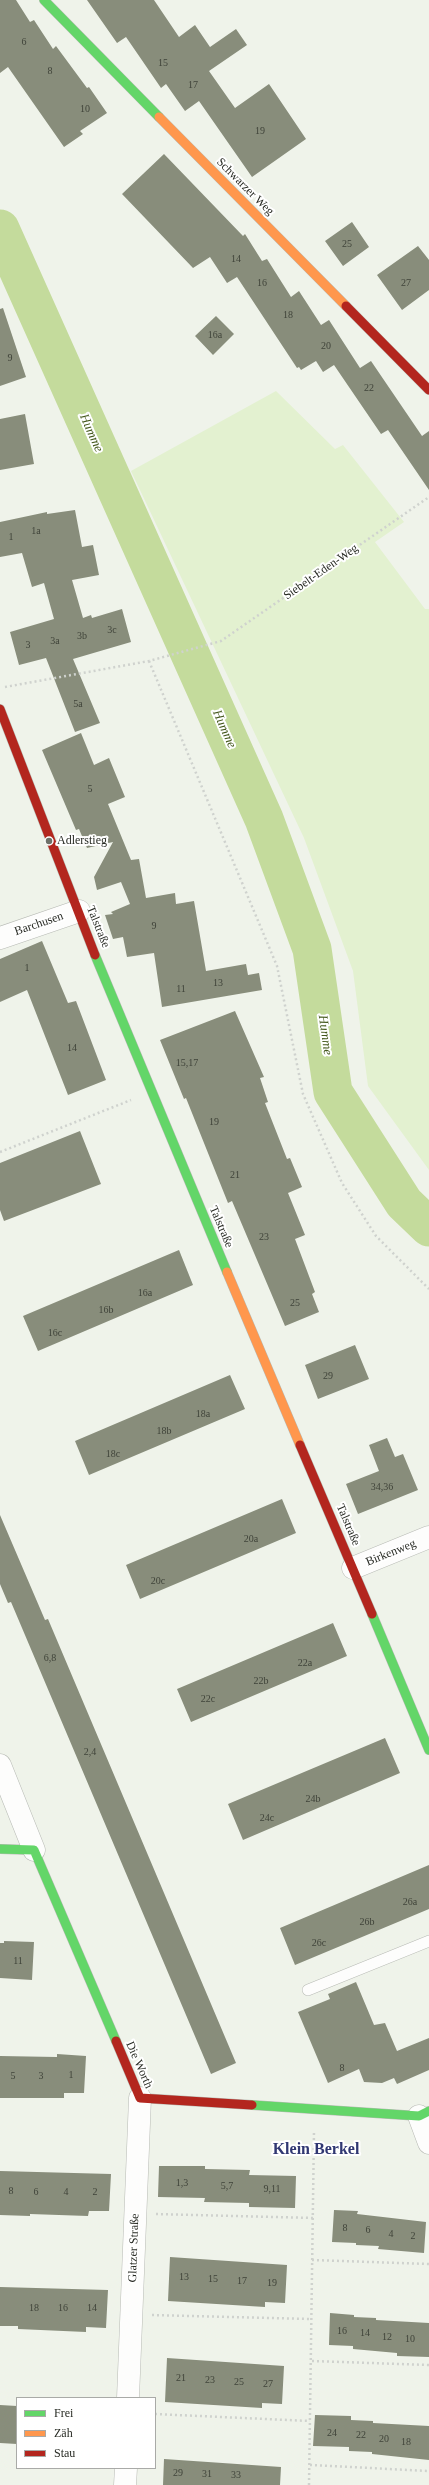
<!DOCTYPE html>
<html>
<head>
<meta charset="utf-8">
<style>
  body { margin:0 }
  #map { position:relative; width:429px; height:2485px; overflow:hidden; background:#eff3ea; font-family:"Times New Roman",serif }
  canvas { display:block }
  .legend { position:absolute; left:16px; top:2397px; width:140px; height:72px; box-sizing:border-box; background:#fff; border:1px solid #a9aaa7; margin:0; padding:5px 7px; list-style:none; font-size:12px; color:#282b24 }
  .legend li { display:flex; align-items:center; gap:8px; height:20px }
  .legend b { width:20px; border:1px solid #a9aaa7 }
</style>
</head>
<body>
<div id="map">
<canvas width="429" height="2485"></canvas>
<ul class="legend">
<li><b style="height:5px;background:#63d668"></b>Frei</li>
<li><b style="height:5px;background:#ff974d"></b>Zäh</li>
<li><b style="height:5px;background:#b3261e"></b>Stau</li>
</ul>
</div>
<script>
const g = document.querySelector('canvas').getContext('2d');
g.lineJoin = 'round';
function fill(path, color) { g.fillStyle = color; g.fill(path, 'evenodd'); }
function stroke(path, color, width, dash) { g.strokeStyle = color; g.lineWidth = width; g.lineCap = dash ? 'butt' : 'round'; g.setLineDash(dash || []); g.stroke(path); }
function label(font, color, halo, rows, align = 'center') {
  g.font = font + ' "Times New Roman",serif'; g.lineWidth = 4; g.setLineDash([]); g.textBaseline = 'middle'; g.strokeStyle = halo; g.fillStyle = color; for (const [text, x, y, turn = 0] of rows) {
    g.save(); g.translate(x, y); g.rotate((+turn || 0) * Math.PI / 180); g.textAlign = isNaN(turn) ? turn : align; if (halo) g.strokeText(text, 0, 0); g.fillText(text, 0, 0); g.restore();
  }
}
const green = new Path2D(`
  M276 391 335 449 343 445 404 522 375 542 425 609H429V1170L368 1086 353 971 304 838 131 471Z`);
const river = new Path2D(`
  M0 229 264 819 312 949 333 1092 404 1203 429 1227`);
const building = new Path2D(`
  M0 0H16L30 22 34 20 53 49 56 46 87 88 89 87 107 113 80 131 83 134 64 147 8 67 0 73Z
  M87 0H154L179 37 195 25 210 47 236 29 247 45 209 71 235 108 269 84 306 139 252 177 199 101 185 111 166 84 161 88 126 37 117 43Z
  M164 154 243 236 245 234 262 261 267 259 291 297 299 291 321 325 329 320 360 368 371 361 422 436 429 431V490L388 430 381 434 334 365 323 372 316 361 301 370 299 367 297 368 237 277 227 283 210 257 193 268 122 194Z
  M352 222 369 247 343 266 325 241Z
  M418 246 429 260V290L402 310 377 275Z
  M3 308 26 377 0 386V309Z
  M216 316 234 334 213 355 195 336Z
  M25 414 34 464 0 470V419Z
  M75 510 82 547 93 545 99 575 72 580 83 618 91 615 92 618 122 609 131 642 73 659 100 723 75 732 46 658 19 665 10 632 54 619 44 583 32 587 22 553 0 557V522L47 512V514Z
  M81 733 94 765 109 758 125 797 108 804 131 860 139 859 146 898 175 893 176 904 194 901 206 971 246 964 248 975 259 973 262 990 162 1007 154 953 127 957 123 937 113 939 105 915 113 914 111 912 130 904 121 882 97 890 94 877 113 842 87 848 79 829 76 830 42 750Z
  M42 941 68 1003 76 1001 106 1080 68 1095 27 990 0 1002V959Z
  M235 1011 264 1077 260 1078 268 1102 265 1103 287 1159 290 1158 302 1187 288 1193 305 1235 295 1239 315 1292 312 1294 319 1312 285 1326 232 1201 228 1203 186 1098 184 1099 160 1040Z
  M80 1131 101 1184 4 1221 0 1210V1163Z
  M179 1250 193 1285 38 1351 23 1316Z
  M355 1345 369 1379 318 1399 305 1365Z
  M230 1375 245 1409 89 1475 75 1441Z
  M387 1438 395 1457 403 1454 418 1490 358 1514 346 1484 379 1471 369 1445Z
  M282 1499 296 1533 140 1599 126 1565Z
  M0 1515 45 1620 48 1619 236 2063 211 2074 11 1602 8 1603 0 1584Z
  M333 1623 347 1656 191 1722 177 1689Z
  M385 1738 400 1773 243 1840 228 1804Z
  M429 1865V1909L295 1965 280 1928Z
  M4 1941 34 1942 32 1980 0 1978V1943H4Z
  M356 1982 374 2025 385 2023 397 2051 429 2038V2070L397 2084 394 2078 382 2083 364 2082 359 2069 328 2083 298 2012 330 1999 328 1994Z
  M57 2054 86 2056 84 2093H64V2098H0V2056L57 2057Z
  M159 2166H205V2169L250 2170 249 2175 296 2176 295 2208 249 2207V2203L204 2202 205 2198 158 2197Z
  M0 2171 111 2174 109 2211H89L88 2216 30 2214V2216L0 2215Z
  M334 2210 358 2211 357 2214 426 2222 424 2253 378 2249 379 2246 356 2245V2243L332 2242Z
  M170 2257 287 2265 285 2303 265 2302V2307L168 2301Z
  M0 2287 108 2290 106 2328 86 2327V2332L18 2329V2326H0Z
  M330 2313 354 2315V2317L376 2318V2320L429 2323V2357L397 2356V2353L353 2349V2346L329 2345Z
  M167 2358 284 2366 282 2404 262 2403V2408L165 2402Z
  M0 2405 17 2406V2444L0 2443Z
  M315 2415 351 2416V2420L373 2421V2423L429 2426V2460L372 2454V2452L349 2451V2447L313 2446Z
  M164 2459 281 2467 280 2485H163Z`);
const path = new Path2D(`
  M149 661 277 966 303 1094 342 1183 376 1236 429 1289
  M5 687 149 661 221 641 429 497
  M0 1152 131 1100
  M156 2214 313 2218
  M312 2260 429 2264
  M152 2315 311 2319
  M312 2361 429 2365
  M155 2414 310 2421
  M310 2465 429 2471
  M309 2485 314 2131`);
const lane = new Path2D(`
  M308 1990 429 1941`);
const street = new Path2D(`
  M0 938 79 911
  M353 1568 429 1537
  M0 1765 34 1850
  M419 2116 429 2143
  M128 2398 140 2098
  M125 2485 126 2468`);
const fast = new Path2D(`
  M44 0 159 117
  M95 955 227 1272
  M372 1614 429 1750
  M0 1849 34 1850 116 2041
  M252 2105 419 2116 429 2111`);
const slow = new Path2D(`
  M159 117 346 306
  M227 1272 300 1445`);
const jam = new Path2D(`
  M346 306 429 390
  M0 709 95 955
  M300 1445 372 1614
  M116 2041 140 2098 252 2105`);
const markers = [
  [49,841,4,"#6e7169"]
];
const numberNames = [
  ["6",24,42],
  ["15",163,63],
  ["8",50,71],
  ["17",193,85],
  ["10",85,109],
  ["19",260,131],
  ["25",347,244],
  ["14",236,259],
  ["16",262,283],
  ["27",406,283],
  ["18",288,315],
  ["16a",215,335],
  ["20",326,346],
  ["9",10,358],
  ["22",369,388],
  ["1a",36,531],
  ["1",11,537],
  ["3c",112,630],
  ["3b",82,636],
  ["3a",55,641],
  ["3",28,645],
  ["5a",78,704],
  ["5",90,789],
  ["9",154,926],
  ["1",27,968],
  ["13",218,983],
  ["11",181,989],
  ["14",72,1048],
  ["15,17",187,1063],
  ["19",214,1122],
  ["21",235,1175],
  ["23",264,1237],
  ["16a",145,1293],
  ["25",295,1303],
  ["16b",106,1310],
  ["16c",55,1333],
  ["29",328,1376],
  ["18a",203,1414],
  ["18b",164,1431],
  ["18c",113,1454],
  ["34,36",382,1487],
  ["20a",251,1539],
  ["20c",158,1581],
  ["6,8",50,1658],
  ["22a",305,1663],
  ["22b",261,1681],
  ["22c",208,1699],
  ["2,4",90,1752],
  ["24b",313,1799],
  ["24c",267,1818],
  ["26a",410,1902],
  ["26b",367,1922],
  ["26c",319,1943],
  ["11",18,1961],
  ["8",342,2068],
  ["1",71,2075],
  ["5",13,2076],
  ["3",41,2076],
  ["1,3",182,2183],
  ["5,7",227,2186],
  ["9,11",272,2189],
  ["8",11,2191],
  ["6",36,2192],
  ["4",66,2192],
  ["2",95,2192],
  ["8",345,2228],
  ["6",368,2230],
  ["4",391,2234],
  ["2",413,2236],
  ["13",184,2277],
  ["15",213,2279],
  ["17",242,2281],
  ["19",272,2283],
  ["18",34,2308],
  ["16",63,2308],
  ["14",92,2308],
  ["16",342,2331],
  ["14",365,2333],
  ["12",387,2337],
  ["10",410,2339],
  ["21",181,2378],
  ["23",210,2380],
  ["25",239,2382],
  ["27",268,2384],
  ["24",332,2433],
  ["22",361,2435],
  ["20",384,2439],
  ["18",406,2442],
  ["29",178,2473],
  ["31",207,2474],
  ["33",236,2475]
];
const streetNames = [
  ["Schwarzer Weg",245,187,45],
  ["Siebelt-Eden-Weg",321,572,-35],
  ["Barchusen",39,924,-19],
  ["Talstraße",98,927,68],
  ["Talstraße",221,1227,67],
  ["Talstraße",348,1525,67],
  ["Birkenweg",391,1553,-22],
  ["Die Worth",139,2065,66],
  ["Glatzer Straße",134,2248,-88]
];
const poiNames = [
  ["Adlerstieg",57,841]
];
const waterNames = [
  ["Humme",91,433,66],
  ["Humme",224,729,66],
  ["Humme",325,1035,82]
];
const districtNames = [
  ["Klein Berkel",316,2150]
];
fill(green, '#e3f1d0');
stroke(river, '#c4db9c', 39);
fill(building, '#888d7b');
stroke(lane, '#b7bab4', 12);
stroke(street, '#b7bab4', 23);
stroke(fast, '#b7bab4', 10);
stroke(slow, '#b7bab4', 10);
stroke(jam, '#b7bab4', 10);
stroke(path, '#cfd2ce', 2.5, [2, 3]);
stroke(lane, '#fdfdfc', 11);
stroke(street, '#fdfdfc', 22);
stroke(fast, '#63d668', 9);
stroke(slow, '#ff974d', 9);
stroke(jam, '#b3261e', 9);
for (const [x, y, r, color] of markers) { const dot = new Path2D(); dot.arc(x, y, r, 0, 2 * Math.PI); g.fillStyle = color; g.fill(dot); stroke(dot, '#fff', 1.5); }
label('10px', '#40443a', null, numberNames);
label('12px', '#282b24', '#fff', streetNames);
label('12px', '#282b24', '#fff', poiNames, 'left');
label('italic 13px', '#44581c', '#fff', waterNames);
label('bold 16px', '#303772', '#fff', districtNames);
</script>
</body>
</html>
